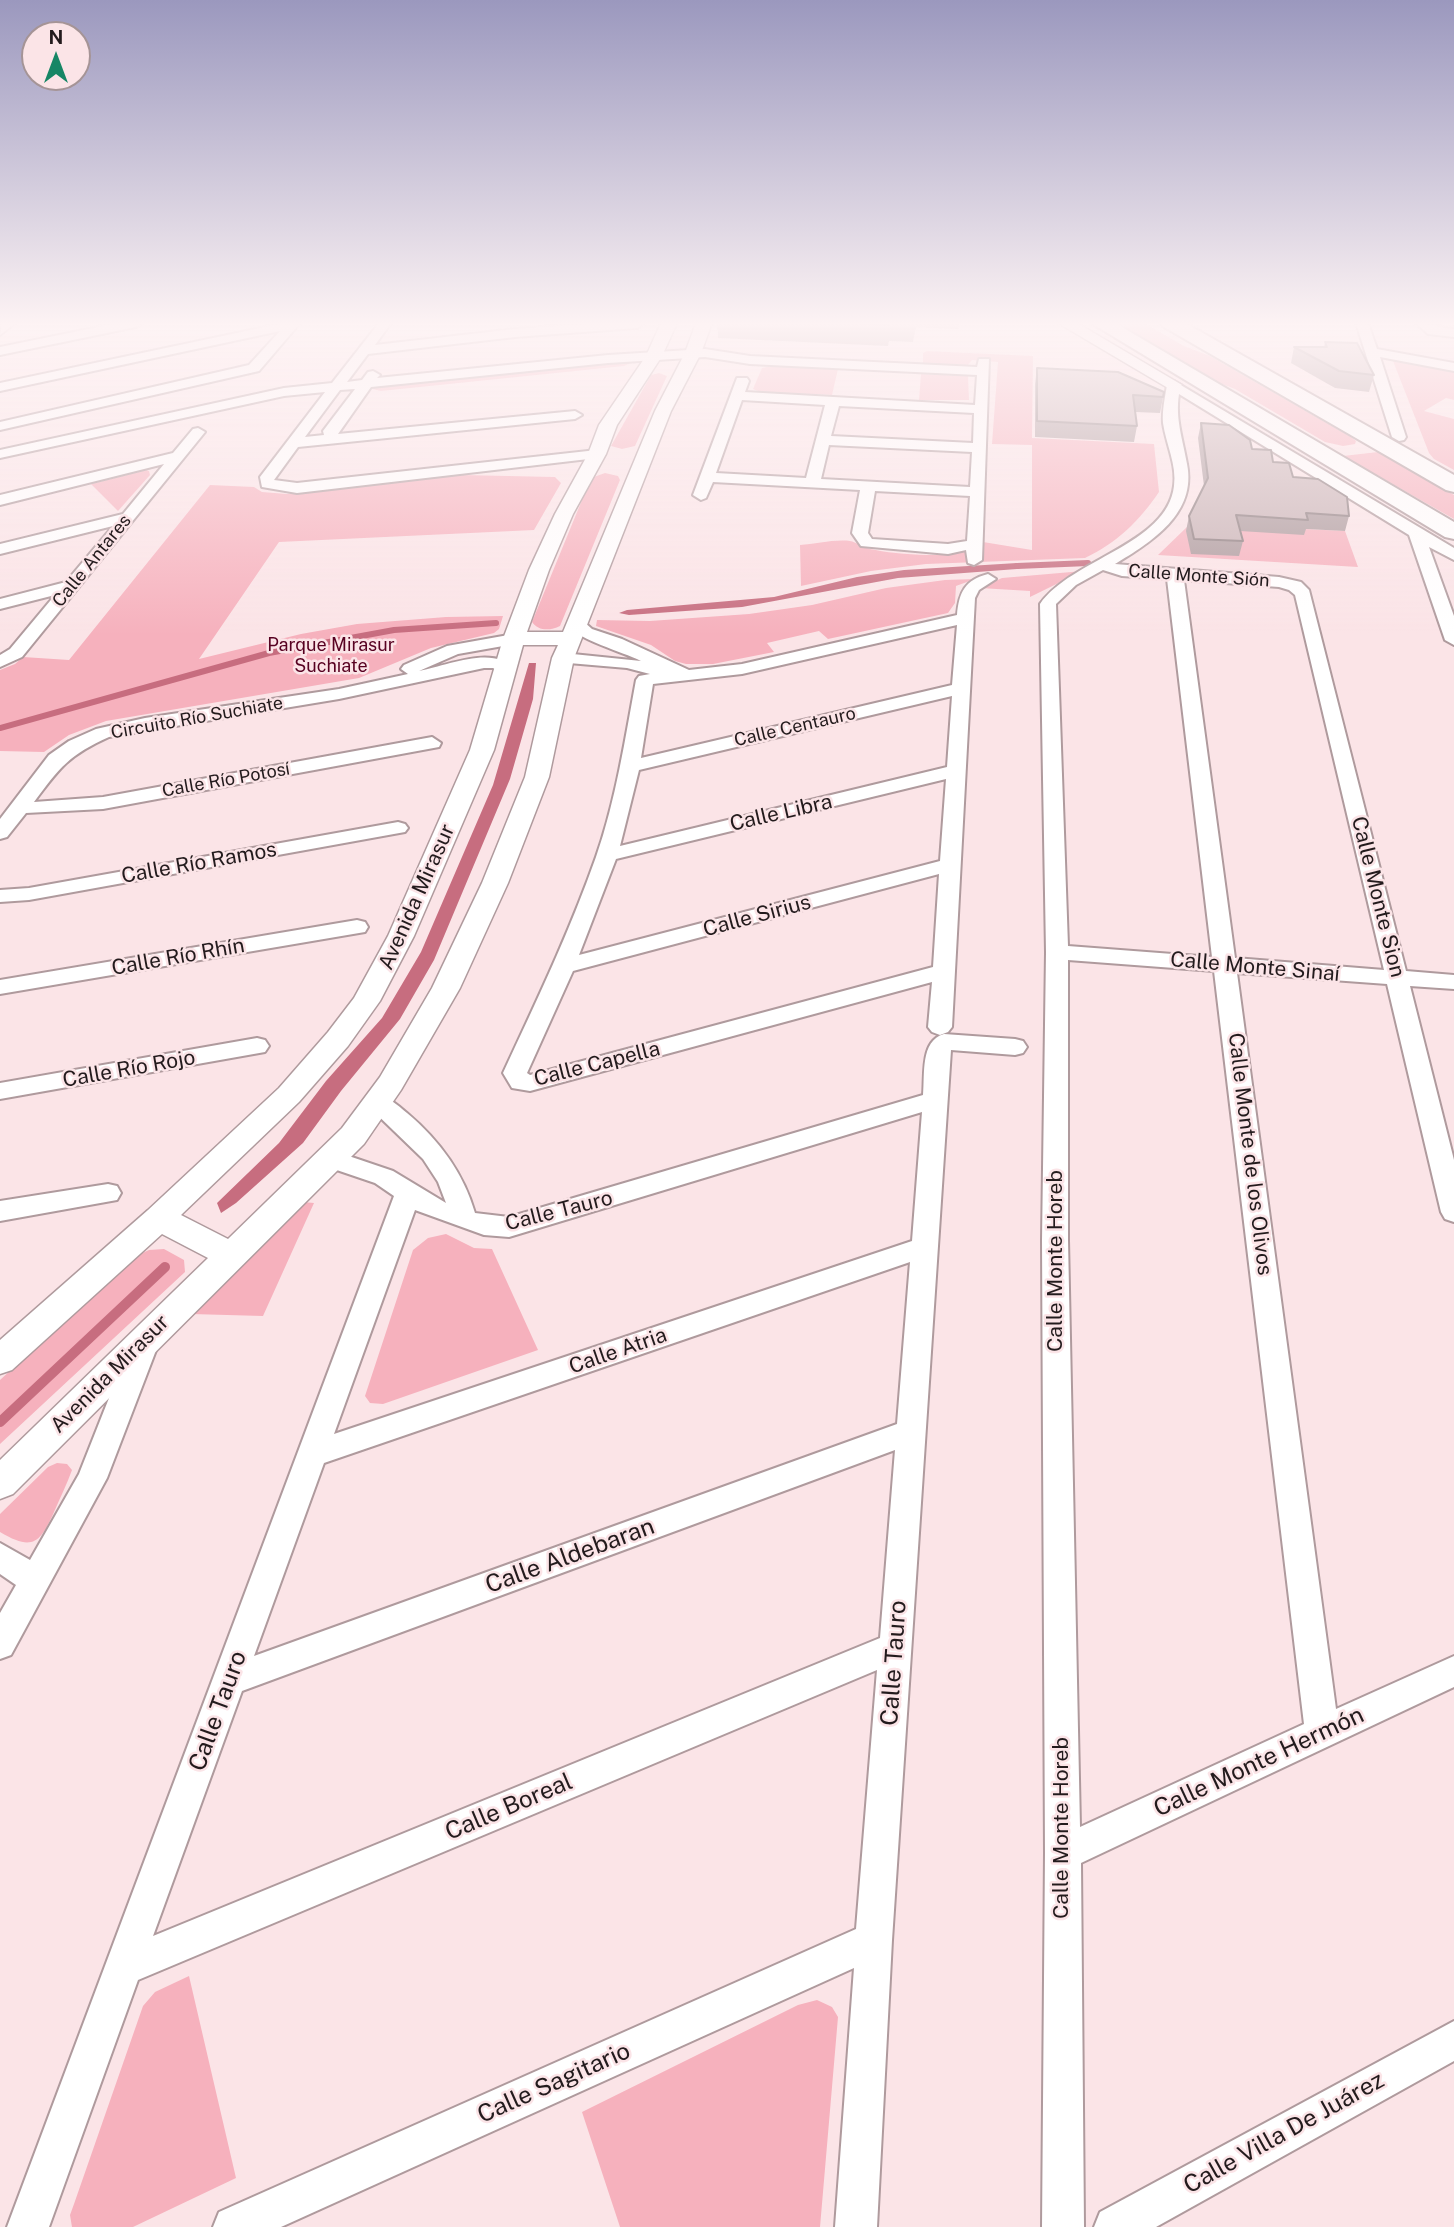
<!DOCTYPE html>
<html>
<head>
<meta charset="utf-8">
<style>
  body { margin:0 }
  #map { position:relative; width:1454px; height:2227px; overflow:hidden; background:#fbe4e7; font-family:"Public Sans",sans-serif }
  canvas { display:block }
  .north { position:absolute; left:21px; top:21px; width:70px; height:70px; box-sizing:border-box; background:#fbe4e7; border:2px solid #a59496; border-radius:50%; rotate:0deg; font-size:19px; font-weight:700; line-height:28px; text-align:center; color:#231b1d }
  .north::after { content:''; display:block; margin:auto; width:24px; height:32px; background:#168665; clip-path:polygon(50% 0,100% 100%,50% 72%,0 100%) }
</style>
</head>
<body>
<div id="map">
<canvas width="1454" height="2227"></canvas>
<div class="north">N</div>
</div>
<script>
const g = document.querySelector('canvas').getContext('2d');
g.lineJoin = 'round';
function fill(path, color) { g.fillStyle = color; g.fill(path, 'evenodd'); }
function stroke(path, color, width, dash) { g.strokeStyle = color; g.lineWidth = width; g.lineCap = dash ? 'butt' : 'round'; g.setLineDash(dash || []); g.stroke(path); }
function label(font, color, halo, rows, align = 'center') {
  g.font = font + ' "Public Sans",sans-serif'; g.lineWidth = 5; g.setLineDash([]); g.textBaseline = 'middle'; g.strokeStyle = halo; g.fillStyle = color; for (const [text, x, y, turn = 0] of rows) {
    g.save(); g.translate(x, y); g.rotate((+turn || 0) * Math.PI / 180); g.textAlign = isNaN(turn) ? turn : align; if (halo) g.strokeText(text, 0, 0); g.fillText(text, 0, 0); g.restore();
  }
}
const green = new Path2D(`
  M1118 323H1144L1184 346 1210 356 1351 437 1356 441 1355 444 1343 446 1325 442 1235 389 1209 379Z
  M927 351 1033 356 1032 438 1154 444 1159 492C1140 520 1117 543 1085 558L926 564 871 571 801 586 800 545C815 544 835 539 850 541 856 542 863 547 870 549 899 555 959 561 983 542L1032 550V445L992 444 998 362 972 360 968 365 923 364V353Z
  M621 361 631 363 624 366 381 391 372 389 379 386Z
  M1393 361 1454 371V400L1446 398 1424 411 1454 419V470L1434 459 1429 453Z
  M771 366 838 369 832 395 760 392 753 389 762 368Z
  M659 373 667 376 635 446 622 449 611 446 651 375Z
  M921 374 968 376 969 400H919Z
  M1378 452 1454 495V519L1343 456Z
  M146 470 149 471 150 475 118 511 91 484Z
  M605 473 618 476 620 480 560 626C550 631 538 631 532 622L591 478Z
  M462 475 555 477 561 483 534 530 279 542 199 659 301 634 357 624 446 617 503 616 499 629 494 633 431 648 359 678 106 721 69 735 44 752 0 751V670L15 664 23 657 69 660 210 485 254 487 262 492 287 494Z
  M1221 525 1345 531 1358 567 1158 555 1188 526Z
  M1083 571 1030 597V591L980 588 1002 578Z
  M975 579 956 586 955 603 948 613 828 639 819 631 767 643 774 652 713 664H686L675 661 651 645 596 626 597 620 650 621 749 614 812 605 886 588 945 580Z
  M303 1202 314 1203 263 1316 191 1314Z
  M446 1234 474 1248 492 1249 538 1350 383 1404 370 1403 365 1396 413 1250 428 1238Z
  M164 1249 184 1260 185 1272 0 1444V1380L136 1256 149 1250Z
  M57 1463 67 1464 72 1470C67 1484 60 1498 54 1512 40 1544 32 1551 0 1532V1514L48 1467Z
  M189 1976 236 2178 133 2227H72L70 2215 74 2204 143 2006 155 1992Z
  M817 2000 832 2007 838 2017 820 2227H620L582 2112 798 2005Z`);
const water = new Path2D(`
  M1017 563 1028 566 1017 569 898 578 742 607 629 615 619 613 627 610 774 597 857 577 904 570Z
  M529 663H536L533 699 510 779 434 960 400 1019 341 1091 303 1143 236 1203 221 1213 217 1203 279 1143 326 1081 382 1018 421 952 493 785Z`);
const streamFar1 = new Path2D(`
  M1017 566 1088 563
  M0 728 269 653 394 630 496 623`);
const stream = new Path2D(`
  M0 1422 165 1267`);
const minor = new Path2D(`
  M2 323H15L0 335Z
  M118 323H142L136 327 0 355V347Z
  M284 323H300L259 371 0 430V422L249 365 280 331 0 391V383Z
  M379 323H391L375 345 515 329 600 323 643 324 637 328 515 337 368 354 347 382 362 380 368 372 373 371 380 375 377 378 608 355 705 349 750 356 977 367 979 359H989L982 560 974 565 968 563 966 550 948 554 861 546 852 533 860 490 713 482 706 498 701 500 693 495 737 378H747L749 381 745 392 975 405 977 375 750 364 705 357 608 363 371 387 338 434 575 411 582 415 575 419 298 447 274 480 297 483 597 450 604 454 597 458 297 493 262 487 260 477 325 392 284 396 0 458V450L284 388 332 383ZM355 389 323 431 324 435 305 437 340 390ZM742 400 825 405 806 478 716 473ZM839 406 974 413 973 443 831 436ZM829 445 972 452 970 487 821 479ZM875 491 970 496 967 541 948 544 872 539 868 533Z
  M1356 323H1368L1377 349 1454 363V371L1380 357 1406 437 1404 440 1399 441 1392 437Z
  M1416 323C1430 323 1440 328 1454 329V337L1428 334Z
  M1174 381 1454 548V560L1429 547 1454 616V645L1445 640 1409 535 1179 394C1175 419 1183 440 1187 464 1197 513 1152 542 1115 564L1279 577 1301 582 1309 590 1406 971 1454 975V989L1410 986 1454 1160V1222L1445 1219 1441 1212 1387 984 1237 973 1336 1709 1454 1656V1687L1081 1863 1084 2227H1042L1045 1853 1042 1240 1046 952 1040 604C1071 559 1167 545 1174 486 1177 465 1166 444 1163 423 1162 410 1165 398 1167 385ZM1103 570 1122 576 1167 579 1212 957 1068 946 1056 604 1076 585ZM1184 580 1279 587 1289 590 1295 595 1384 970 1235 958ZM1068 960 1214 971 1304 1724 1080 1827 1068 1240Z
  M198 428 205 432 22 657 0 667V655L10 649 55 595 0 609V599L66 582 113 526 0 554V544L123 514 164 464 0 505V495L173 453 193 429Z
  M988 574 996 579 979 590 975 598 955 971 952 1027 948 1032 940 1035 932 1032 928 1027 932 982 530 1091 512 1088 503 1073C536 1002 570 931 596 857 616 800 625 739 636 680L639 676 650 674 627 668 557 662 554 658 557 654 563 653 641 661C621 651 580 641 568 625L571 621H583L592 629 622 639 689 670 742 664 957 615C959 592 965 580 988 574ZM957 625 952 685 641 758 653 684 742 674ZM952 696 947 767 620 846 639 770ZM946 779 940 861 579 955 616 859ZM939 874 933 967 530 1075 527 1073 573 971Z
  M514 634 520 635 523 639 520 643 458 654 419 671C446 666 495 644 515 670L512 674 506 675 493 668H484L339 699 109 737C69 755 60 767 34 802L103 797 432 737 441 743 439 747 103 809 26 813 7 837 0 839V819L49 755 69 741 96 729 145 718 339 689 408 674 401 669 404 665 447 646Z
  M398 822 405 824 408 828 405 832 29 900 0 902V890L29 888Z
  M357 920 365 922 368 927 365 932 0 994V980Z
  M944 1034 1015 1039 1023 1041 1027 1047 1023 1053 1015 1055 951 1050 892 1940 877 2227H835L854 1968 281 2227H213L219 2212 856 1929 877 1670 138 1980 49 2227H7L394 1196 375 1183 322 1165 318 1159 322 1153 331 1150 393 1171 446 1203 438 1182 423 1159 365 1103 368 1097C384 1092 395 1103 407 1113 439 1140 463 1172 475 1213L509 1217 923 1095C925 1074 920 1041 944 1034ZM922 1112 912 1241 334 1434 415 1210 484 1235 509 1237ZM910 1262 897 1424 254 1656 324 1463ZM895 1450 880 1638 153 1936 242 1691Z
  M257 1038 265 1040 269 1046 265 1052 0 1099V1083Z
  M108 1184 117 1186 121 1193 117 1200 0 1221V1201Z
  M144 1334 154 1337 158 1345 107 1478 11 1655 0 1659V1613L16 1585 0 1574V1543L30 1560 79 1474 130 1345 134 1337Z
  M1454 2021V2061L1156 2227H1094L1100 2212Z`);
const tertiary = new Path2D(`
  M661 323H677L662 356 617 425 606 454 573 514 549 570 527 632H563L655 411 685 353 696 323H712L701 353 671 411 574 658 549 777 508 883 460 988 401 1090 364 1144 13 1494 0 1499V1460L208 1258 162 1234 12 1370 0 1374V1340L148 1210 279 1088 328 1032 354 998 388 936 470 750 503 639 529 570 555 514 588 454 599 425 646 356ZM523 645H558L552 658 525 777 482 883 432 988 380 1077 342 1128 228 1239 181 1215 299 1102 348 1046 380 1001 414 936 494 750Z
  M1058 323H1077L1182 385 1174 390 1168 388Z`);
const primary = new Path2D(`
  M1091 323H1115L1454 522V539L1445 537Z
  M1161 323H1185L1454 475V492L1446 490 1164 327Z`);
const wall = new Path2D(`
  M717 323H959L958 329 916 327 913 342 889 341 888 346 718 338Z
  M1325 342 1374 375 1369 392 1335 388 1291 363 1294 347H1324Z
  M1037 368 1164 392 1160 413 1135 412 1137 426 1134 442 1035 437V384Z
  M1201 423 1252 449 1273 462 1349 516 1345 531 1306 529 1304 535 1240 531 1243 541 1239 556 1191 554 1186 531 1189 516 1204 486 1198 438Z`);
const building = new Path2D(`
  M851 323H889V325Z
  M1325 342 1357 343 1374 375 1339 371 1294 347H1327Z
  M1037 368 1118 372 1164 392 1163 397 1133 395 1137 426 1037 421Z
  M1201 423 1229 425 1250 440 1252 449 1271 450 1273 462 1289 463 1293 477 1318 479 1347 497 1349 516 1306 513 1308 520 1236 515 1243 541 1194 539 1189 516 1208 478Z`);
const farStreetnames = [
  ["Calle Antares",92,561,-51],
  ["Calle Monte Sión",1199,576,4],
  ["Circuito Río Suchiate",197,718,-10],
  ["Calle Centauro",795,727,-13],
  ["Calle Río Potosí",226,780,-10]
];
const farParknames = [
  ["Parque Mirasur",331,645],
  ["Suchiate",331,666]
];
const streetNames = [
  ["Calle Libra",781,813,-13],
  ["Calle Río Ramos",199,863,-10],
  ["Avenida Mirasur",417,897,-66],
  ["Calle Monte Sion",1378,897,76],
  ["Calle Sirius",757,916,-15],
  ["Calle Río Rhín",178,957,-10],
  ["Calle Monte Sinaí",1255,967,5],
  ["Calle Capella",597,1064,-14],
  ["Calle Río Rojo",129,1069,-10],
  ["Calle Monte de los Olivos",1250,1154,83],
  ["Calle Tauro",559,1211,-14],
  ["Calle Monte Horeb",1056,1261,-90],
  ["Calle Atria",618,1351,-19],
  ["Avenida Mirasur",110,1374,-45],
  ["Calle Monte Horeb",1062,1828,-90]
];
const nearStreetnames = [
  ["Calle Aldebaran",570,1556,-20],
  ["Calle Tauro",894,1663,-86],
  ["Calle Tauro",218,1711,-70],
  ["Calle Monte Hermón",1259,1762,-25],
  ["Calle Boreal",509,1807,-23],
  ["Calle Sagitario",554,2083,-24],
  ["Calle Villa De Juárez",1284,2133,-29]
];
fill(green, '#f6b1bd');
fill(water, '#c76d7f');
stroke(streamFar1, '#c76d7f', 6);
stroke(stream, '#c76d7f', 10);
stroke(minor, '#af9a9d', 4);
stroke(tertiary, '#af9a9d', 3);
stroke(primary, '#af9a9d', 4);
fill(minor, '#fff');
fill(tertiary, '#fff');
fill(primary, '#fff');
fill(wall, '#ad9a9d');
fill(building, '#c9b3b6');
stroke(building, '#8d7d7f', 2);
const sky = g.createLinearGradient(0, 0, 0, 635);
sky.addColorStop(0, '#9b98be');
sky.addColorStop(0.51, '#fdf3f4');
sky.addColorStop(1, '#fdf3f400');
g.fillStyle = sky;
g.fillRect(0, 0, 1454, 635);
label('18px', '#231b1d', '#fbe4e7', farStreetnames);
label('18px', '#570121', '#fbe4e7', farParknames);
label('21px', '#231b1d', '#fbe4e7', streetNames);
label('24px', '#231b1d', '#fbe4e7', nearStreetnames);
</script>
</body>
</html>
